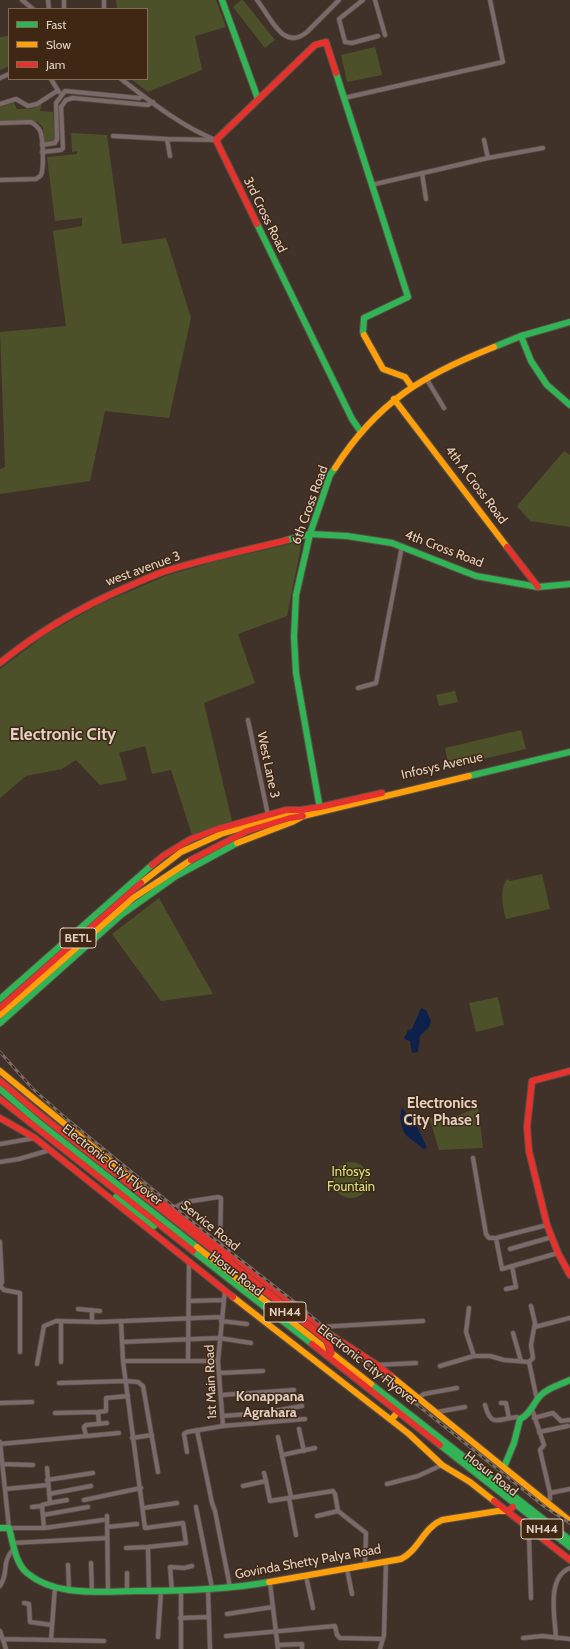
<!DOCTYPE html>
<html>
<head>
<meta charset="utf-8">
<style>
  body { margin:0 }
  #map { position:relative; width:570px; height:1649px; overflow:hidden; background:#403228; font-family:Cabin,sans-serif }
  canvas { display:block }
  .legend { position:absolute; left:8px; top:8px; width:140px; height:72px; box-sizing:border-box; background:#3f2713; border:1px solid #806b5a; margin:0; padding:5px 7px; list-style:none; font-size:12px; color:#e1d1c5 }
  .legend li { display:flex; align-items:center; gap:8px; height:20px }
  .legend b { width:20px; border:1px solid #806b5a }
</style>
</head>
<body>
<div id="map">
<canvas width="570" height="1649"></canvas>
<ul class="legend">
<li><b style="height:5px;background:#30b455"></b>Fast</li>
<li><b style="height:5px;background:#ff9f0a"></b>Slow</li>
<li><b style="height:5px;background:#e5322d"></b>Jam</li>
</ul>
</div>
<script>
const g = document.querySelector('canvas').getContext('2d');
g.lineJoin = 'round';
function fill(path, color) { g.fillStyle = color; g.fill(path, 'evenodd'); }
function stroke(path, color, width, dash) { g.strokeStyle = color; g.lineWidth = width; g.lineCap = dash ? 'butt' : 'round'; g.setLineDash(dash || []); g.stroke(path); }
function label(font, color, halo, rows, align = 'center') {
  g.font = font + ' Cabin,sans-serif'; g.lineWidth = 3; g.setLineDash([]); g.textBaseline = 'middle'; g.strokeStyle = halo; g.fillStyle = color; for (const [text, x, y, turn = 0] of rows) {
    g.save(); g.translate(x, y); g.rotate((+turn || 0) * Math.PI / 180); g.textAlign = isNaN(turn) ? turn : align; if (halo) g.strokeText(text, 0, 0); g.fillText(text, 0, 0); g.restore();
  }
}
const green = new Path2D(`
  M116 0H216L226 27 195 36 202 70 148 92 131 79H147V9H117Z
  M241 0H243L275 40 265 48 233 7Z
  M9 36V66L0 70V37Z
  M375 47 382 75 347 82 341 55Z
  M13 101 17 109H31L42 104 40 111 53 112 55 142H44L43 128 38 122 0 121V107Z
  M71 133 107 135 122 244 166 238 191 318 169 418 105 411 90 481 0 494V469L5 467 0 332 66 326 53 231 82 226V218L55 221 47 157 77 154V151L72 152Z
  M564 451 570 455V527L530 521 517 506Z
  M302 541 287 616 238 634 255 683 204 703 232 821 192 835 171 770 152 774 145 746 119 753 127 780 100 785 76 760 62 769 26 776 0 798V669L45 635 98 605 165 576 213 562Z
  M455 691 458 702 439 706 436 695Z
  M521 730 526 749 449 767 445 748Z
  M542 874 550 909 506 919C503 907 499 891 507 879L510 881Z
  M159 898 213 994 161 1001 112 934Z
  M498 997 504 1025 476 1032 469 1003Z
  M478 1107 483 1148 439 1150 431 1123 428 1118 450 1119Z
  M333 1180a18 18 0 1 1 36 0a18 18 0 1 1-36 0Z`);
const water = new Path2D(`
  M421 1008 426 1010 431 1021 429 1027 420 1036 418 1052 412 1053 410 1041 404 1039 408 1030 412 1029Z
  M402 1108 417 1126 427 1148 423 1149C418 1143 410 1140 405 1134 401 1127 399 1116 402 1108Z`);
const street = new Path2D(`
  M22 0 33 9
  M48 0 49 9
  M104 0V9
  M257 0C270 16 283 52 307 32L339 0
  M363 0 339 19 345 42 352 43 378 36
  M375 0 385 35
  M64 9V0
  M0 78 9 74
  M51 79 59 92
  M121 79C150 101 182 127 216 140
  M344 98 503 62 490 0
  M0 104 16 99 28 106 37 104 57 91
  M0 123 31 122C36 125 40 128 41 134 43 141 44 169 41 175 40 177 38 177 36 179L0 180
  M113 136 167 139 213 140
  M167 139 170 156
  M484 140 488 158
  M42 145 55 143 57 139 56 103 65 91 139 98 143 96
  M42 152 61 150 63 148 61 107 66 100 73 98 148 105 153 102
  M422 173 426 199
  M371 185 488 158 543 148
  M426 378 444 408
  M358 688 376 683 402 546
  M248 720 268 815
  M0 1144 35 1138
  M473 1158 486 1234 489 1238H496L547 1225
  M0 1162 19 1159 50 1150
  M171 1209 186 1202 218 1197 221 1198 220 1250
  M496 1238 502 1269 558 1253
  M0 1242 2 1282 0 1286
  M510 1249 552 1237
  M0 1286 4 1290 20 1293V1352
  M506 1289 516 1287 512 1266
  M189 1301 224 1300
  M469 1308 466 1332 474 1356H490L504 1360 529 1362
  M78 1309 100 1311
  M92 1310V1322
  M121 1321 123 1361 145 1528 183 1523 186 1543 148 1547 126 1548
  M221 1321 247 1324
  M319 1327 423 1321
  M535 1327 570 1318
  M513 1333 521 1361
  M122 1342 219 1338 251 1343
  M123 1361H218
  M188 1361 189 1262
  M61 1362V1321
  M529 1362 533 1358 531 1345 535 1323 531 1306
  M529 1362 537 1400
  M37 1364 44 1326 56 1321 99 1322 222 1317
  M377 1365 416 1363
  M440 1366 474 1356
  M219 1373 263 1371
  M59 1383 126 1381 138 1382 143 1386 158 1472
  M221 1395 294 1390
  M418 1398 424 1394 457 1388
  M0 1403 32 1402
  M501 1403H506L509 1418
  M485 1405C491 1428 498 1419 517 1417L520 1419
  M532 1409 544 1445 540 1450 550 1493V1499L547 1501
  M437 1412 465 1407
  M55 1413 98 1412
  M222 1416 262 1413 302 1406
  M534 1418 553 1413 561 1421 570 1420
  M99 1424 98 1412 106 1411V1398L128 1396
  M223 1426 218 1361 225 1290
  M299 1429 304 1451
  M197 1430 212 1503 215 1511 230 1587
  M539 1432 568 1426
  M86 1436 84 1427 86 1425 107 1423
  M278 1437 291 1497
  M132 1438 152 1435
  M0 1442 9 1528H44L103 1520
  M0 1444 119 1433
  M187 1452 184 1434 187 1432 223 1426 305 1419
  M282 1455 315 1448
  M3 1464 33 1465
  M47 1480 93 1473
  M266 1481 270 1501 333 1491 335 1494 338 1511 366 1533 365 1565
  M387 1484 418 1476 442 1465
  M243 1486 266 1481 264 1473
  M5 1489 48 1485
  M550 1493 570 1489
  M49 1494 91 1486
  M289 1498 296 1535
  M84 1500 141 1488
  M50 1503 67 1500
  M32 1507 42 1506
  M196 1507 212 1588
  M143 1508 177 1503
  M43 1515 88 1507
  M107 1516 108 1592
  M317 1516 338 1511
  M107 1527 137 1524
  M44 1528 42 1505 50 1503 47 1468
  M13 1543 107 1538
  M148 1547 149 1592
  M91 1563 92 1592
  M68 1565 69 1590
  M347 1569 352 1594
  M127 1573V1592
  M306 1576 313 1608
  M270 1583 278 1649
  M0 1586C10 1571 0 1564 14 1548
  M208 1588 210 1649
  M172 1591 170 1567 184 1568 192 1566
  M531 1598 529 1537 533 1532
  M24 1603 29 1604 30 1622 52 1625
  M227 1614 273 1607
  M180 1618 209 1617
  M0 1631 6 1649
  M226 1636 335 1626 337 1635 340 1638 383 1639
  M158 1637 161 1591
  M523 1638 542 1636 570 1639
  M556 1638C555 1618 546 1577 570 1568
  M3 1639 51 1640 55 1587
  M51 1640 104 1641
  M278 1645 302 1644V1649
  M181 1649V1590
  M380 1649 384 1635 386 1561`);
const fast = new Path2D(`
  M222 0 258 99
  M336 73 408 297 364 318 363 332 364 335
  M257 224 352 419 361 432
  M521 336 531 361 547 385 570 405
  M494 347 521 336 570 322
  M287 540 310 534 347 536 392 543 476 576 538 587 570 584
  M469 776 570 752
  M320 809 296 673 294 637 296 595 310 534 330 475 335 468
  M0 999 152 865
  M0 1023 121 915 176 876 237 843
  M0 1089 36 1120 197 1247
  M116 1197 154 1226
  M193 1251 312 1344
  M371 1384 570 1540
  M440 1445 570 1547
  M504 1467 514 1443 520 1419C531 1414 533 1403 541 1395 549 1387 560 1385 570 1380
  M0 1528H9C13 1542 15 1563 27 1573 39 1583 54 1588 69 1590 91 1593 114 1592 136 1591 180 1591 226 1590 269 1582`);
const slow = new Path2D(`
  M364 335 383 369 405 377 412 387
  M394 399 507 547
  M335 468C377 402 423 375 494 347
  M237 843 292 822 303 816 469 776
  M141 883 181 852 221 834 301 810
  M0 1015 133 898 191 860
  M0 1071 153 1196
  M197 1247 371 1384
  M233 1297 409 1434 442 1465 470 1482 494 1501
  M391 1376 570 1521
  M391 1420 396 1414
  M269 1582 401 1559C419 1550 423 1528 442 1520L498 1511H508`);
const jam = new Path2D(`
  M257 224 216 140 315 45 326 42 336 73
  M507 547 538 587
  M0 663C39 631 81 607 127 587 141 581 155 574 169 570 208 558 248 550 287 540
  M191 860 247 831 290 818 303 816
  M152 865 163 856 191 839 218 829 286 810H301L320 807 382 793
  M0 1008 141 883
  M570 1071 532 1081 527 1127 529 1151 547 1225 558 1253 570 1275
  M0 1081 43 1117 230 1263
  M0 1099 193 1251
  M0 1118 35 1138 233 1297
  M153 1196 319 1327 377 1365 391 1376
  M312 1344 440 1445
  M494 1501 570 1560
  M508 1511 513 1507`);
const rail = new Path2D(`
  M0 1052 33 1089 68 1120 205 1232 297 1304 385 1379 545 1507 570 1523`);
const jamBridge = new Path2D(`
  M230 1263 327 1340 331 1353`);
const shields = [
  [78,938,36],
  [285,1312,42],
  [542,1529,42]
];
const shieldNames = [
  ["BETL",78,938],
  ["NH44",285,1312],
  ["NH44",542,1529]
];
const streetNames = [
  ["3rd Cross Road",265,215,64],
  ["4th A Cross Road",476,485,53],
  ["6th Cross Road",310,505,-70],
  ["4th Cross Road",444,549,21],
  ["west avenue 3",143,569,-20],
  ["West Lane 3",268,765,78],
  ["Infosys Avenue",442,766,-13],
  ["Electronic City Flyover",112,1165,38],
  ["Service Road",210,1226,39],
  ["Hosur Road",236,1274,38],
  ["Electronic City Flyover",367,1365,38],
  ["1st Main Road",211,1382,-92],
  ["Hosur Road",491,1474,38],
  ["Govinda Shetty Palya Road",308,1562,-10]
];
const parkNames = [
  ["Infosys",351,1172],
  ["Fountain",351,1187]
];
const neighbourhoodNames = [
  ["Konappana",270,1397],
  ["Agrahara",270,1413]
];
const quarterNames = [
  ["Electronics",442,1104],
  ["City Phase 1",442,1121]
];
const districtNames = [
  ["Electronic City",63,735]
];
fill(green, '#4c512a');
fill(water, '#0e214b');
stroke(street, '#5b4f46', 5.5);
stroke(fast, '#5b4f46', 8);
stroke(slow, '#5b4f46', 8);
stroke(jam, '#5b4f46', 8);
stroke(street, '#7c6a6a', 4);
stroke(fast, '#30b455', 6);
stroke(slow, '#ff9f0a', 6);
stroke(jam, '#e5322d', 6);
stroke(rail, '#7a6c69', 3);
stroke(rail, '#3f2713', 1.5, [4.5]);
stroke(jamBridge, '#5b4f46', 8, []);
stroke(jamBridge, '#e5322d', 7);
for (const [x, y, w] of shields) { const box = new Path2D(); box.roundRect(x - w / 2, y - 10, w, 20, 3); g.fillStyle = '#3f2713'; g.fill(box); stroke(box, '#e1d1c5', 1); }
label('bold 12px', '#e1d1c5', null, shieldNames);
label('13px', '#e1d1c5', '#3f2713', streetNames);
label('13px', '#d3e586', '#3f2713', parkNames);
label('bold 14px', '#e1d1c5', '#3f2713', neighbourhoodNames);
label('bold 15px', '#e1d1c5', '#3f2713', quarterNames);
label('bold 17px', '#e1d1c5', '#3f2713', districtNames);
</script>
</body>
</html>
